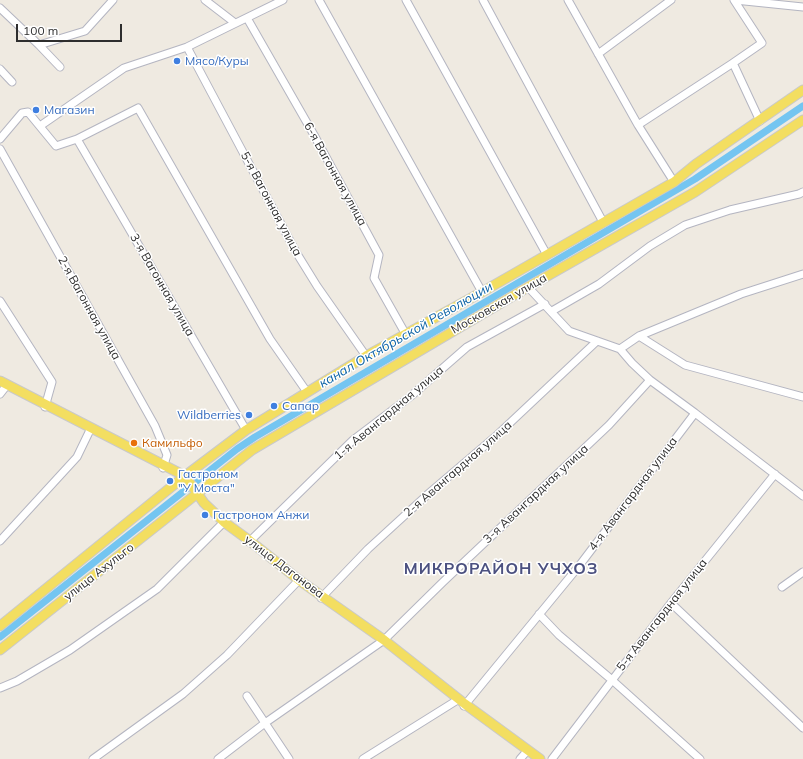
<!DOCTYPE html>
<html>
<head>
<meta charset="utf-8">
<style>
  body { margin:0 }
  #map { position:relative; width:803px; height:759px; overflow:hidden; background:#efeae1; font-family:Mulish,sans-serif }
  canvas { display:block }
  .scale { position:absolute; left:16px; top:24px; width:106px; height:18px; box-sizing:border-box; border:2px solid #2e2e2e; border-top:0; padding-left:5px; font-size:12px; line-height:14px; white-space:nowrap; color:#2e2e2e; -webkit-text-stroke:3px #fff; paint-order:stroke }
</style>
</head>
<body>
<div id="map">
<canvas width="803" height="759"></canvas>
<div class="scale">100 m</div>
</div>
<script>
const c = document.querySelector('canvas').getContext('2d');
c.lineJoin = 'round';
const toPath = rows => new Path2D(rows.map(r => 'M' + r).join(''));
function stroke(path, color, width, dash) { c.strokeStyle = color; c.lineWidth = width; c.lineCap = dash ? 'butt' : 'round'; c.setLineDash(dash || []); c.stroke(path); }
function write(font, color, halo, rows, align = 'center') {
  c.font = font + ' Mulish,sans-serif'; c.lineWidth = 3; c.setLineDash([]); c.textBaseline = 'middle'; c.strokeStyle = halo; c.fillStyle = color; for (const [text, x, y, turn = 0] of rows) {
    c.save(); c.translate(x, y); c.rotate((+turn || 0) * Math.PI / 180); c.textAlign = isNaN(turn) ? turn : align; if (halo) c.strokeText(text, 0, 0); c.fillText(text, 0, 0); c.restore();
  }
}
stroke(toPath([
  [0,637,237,449,255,437,695,179,803,106]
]), '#74c5f1', 7);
const minor = toPath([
  [205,0,235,23],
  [319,0,482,292],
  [406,0,547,255],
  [483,0,603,222],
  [568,0,638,125,674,182],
  [734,0,762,43,733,63,760,121],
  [735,0,803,7],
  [0,8,39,45,60,67],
  [247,18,314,135,379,255,374,278,405,333],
  [39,45,85,31,113,0],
  [187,47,296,252,317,286,366,356],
  [598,54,671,0],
  [0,69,12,82],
  [638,125,733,63],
  [40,126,124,68,187,47,283,0],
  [0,139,22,113,28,112,56,146,77,139,138,108,270,339,307,392],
  [77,139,246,430],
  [0,149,155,426,167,455,163,468],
  [528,287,569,331,620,349],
  [0,301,52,382,45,407],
  [552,311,599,284,650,246,685,225,730,210,799,194,803,192],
  [639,336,685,365,803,397],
  [620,349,632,363,650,380,695,413,803,496],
  [620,349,639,336,741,294,803,274],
  [0,394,7,385],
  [0,541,77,457,91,428],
  [249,542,353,440,411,396,467,347,545,304],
  [782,587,803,572],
  [321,598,368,549,427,495,495,437,597,341],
  [671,603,803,728],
  [539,614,559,635,612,680,700,759],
  [0,688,17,681,70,650,157,589,224,522],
  [247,696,289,759],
  [464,706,579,566,695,413],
  [93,759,183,694,227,655,299,580],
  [218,759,265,723,384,640,443,582,609,425,650,380],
  [363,759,459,699],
  [520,759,528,750],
  [552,759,671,603,775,474]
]);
const major = toPath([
  [0,381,185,476,204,503,224,522,250,541,299,580,384,640,465,704,540,759],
  [0,626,181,479,246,430,366,356,482,292,674,182,696,164,803,90],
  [0,650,252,450,528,287,695,192,803,120]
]);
stroke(minor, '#b4b5c1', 9);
stroke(major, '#c9c9c9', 11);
stroke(minor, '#fff', 7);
stroke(major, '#f3de61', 9);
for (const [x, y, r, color] of [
  [177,61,4,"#3f7fe0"],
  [36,110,4,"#3f7fe0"],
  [274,406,4,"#3f7fe0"],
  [249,415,4,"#3f7fe0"],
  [134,443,4,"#e8710a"],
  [170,481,4,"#3f7fe0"],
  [205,515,4,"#3f7fe0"]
]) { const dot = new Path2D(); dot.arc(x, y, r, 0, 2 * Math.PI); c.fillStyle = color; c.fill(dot); stroke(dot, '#fff', 1.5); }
write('12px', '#366cbe', '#fff', [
  ["Мясо/Куры",185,61],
  ["Магазин",44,110],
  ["Сапар",282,406],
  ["Wildberries",241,415,"right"],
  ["Гастроном",178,474],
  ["\"У Моста\"",178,488],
  ["Гастроном Анжи",213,515]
], 'left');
write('12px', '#2e2e2e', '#fff', [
  ["6-я Вагонная улица",335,174,61],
  ["5-я Вагонная улица",271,204,62],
  ["3-я Вагонная улица",162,285,60],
  ["Московская улица",499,304,-30],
  ["2-я Вагонная улица",89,308,61],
  ["1-я Авангардная улица",389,413,-40],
  ["2-я Авангардная улица",458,469,-41],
  ["3-я Авангардная улица",536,494,-43],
  ["4-я Авангардная улица",633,494,-53],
  ["улица Даганова",284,567,37],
  ["улица Ахульго",99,572,-38],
  ["5-я Авангардная улица",662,615,-52]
]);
write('12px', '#c56008', '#fff', [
  ["Камильфо",142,443]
], 'left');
write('italic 13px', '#0c62a4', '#fff', [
  ["канал Октябрьской Революции",406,335,-30]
]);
c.letterSpacing = '1px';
write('bold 16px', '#4c5180', '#fff', [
  ["МИКРОРАЙОН УЧХОЗ",501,569]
]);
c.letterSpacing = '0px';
</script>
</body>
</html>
